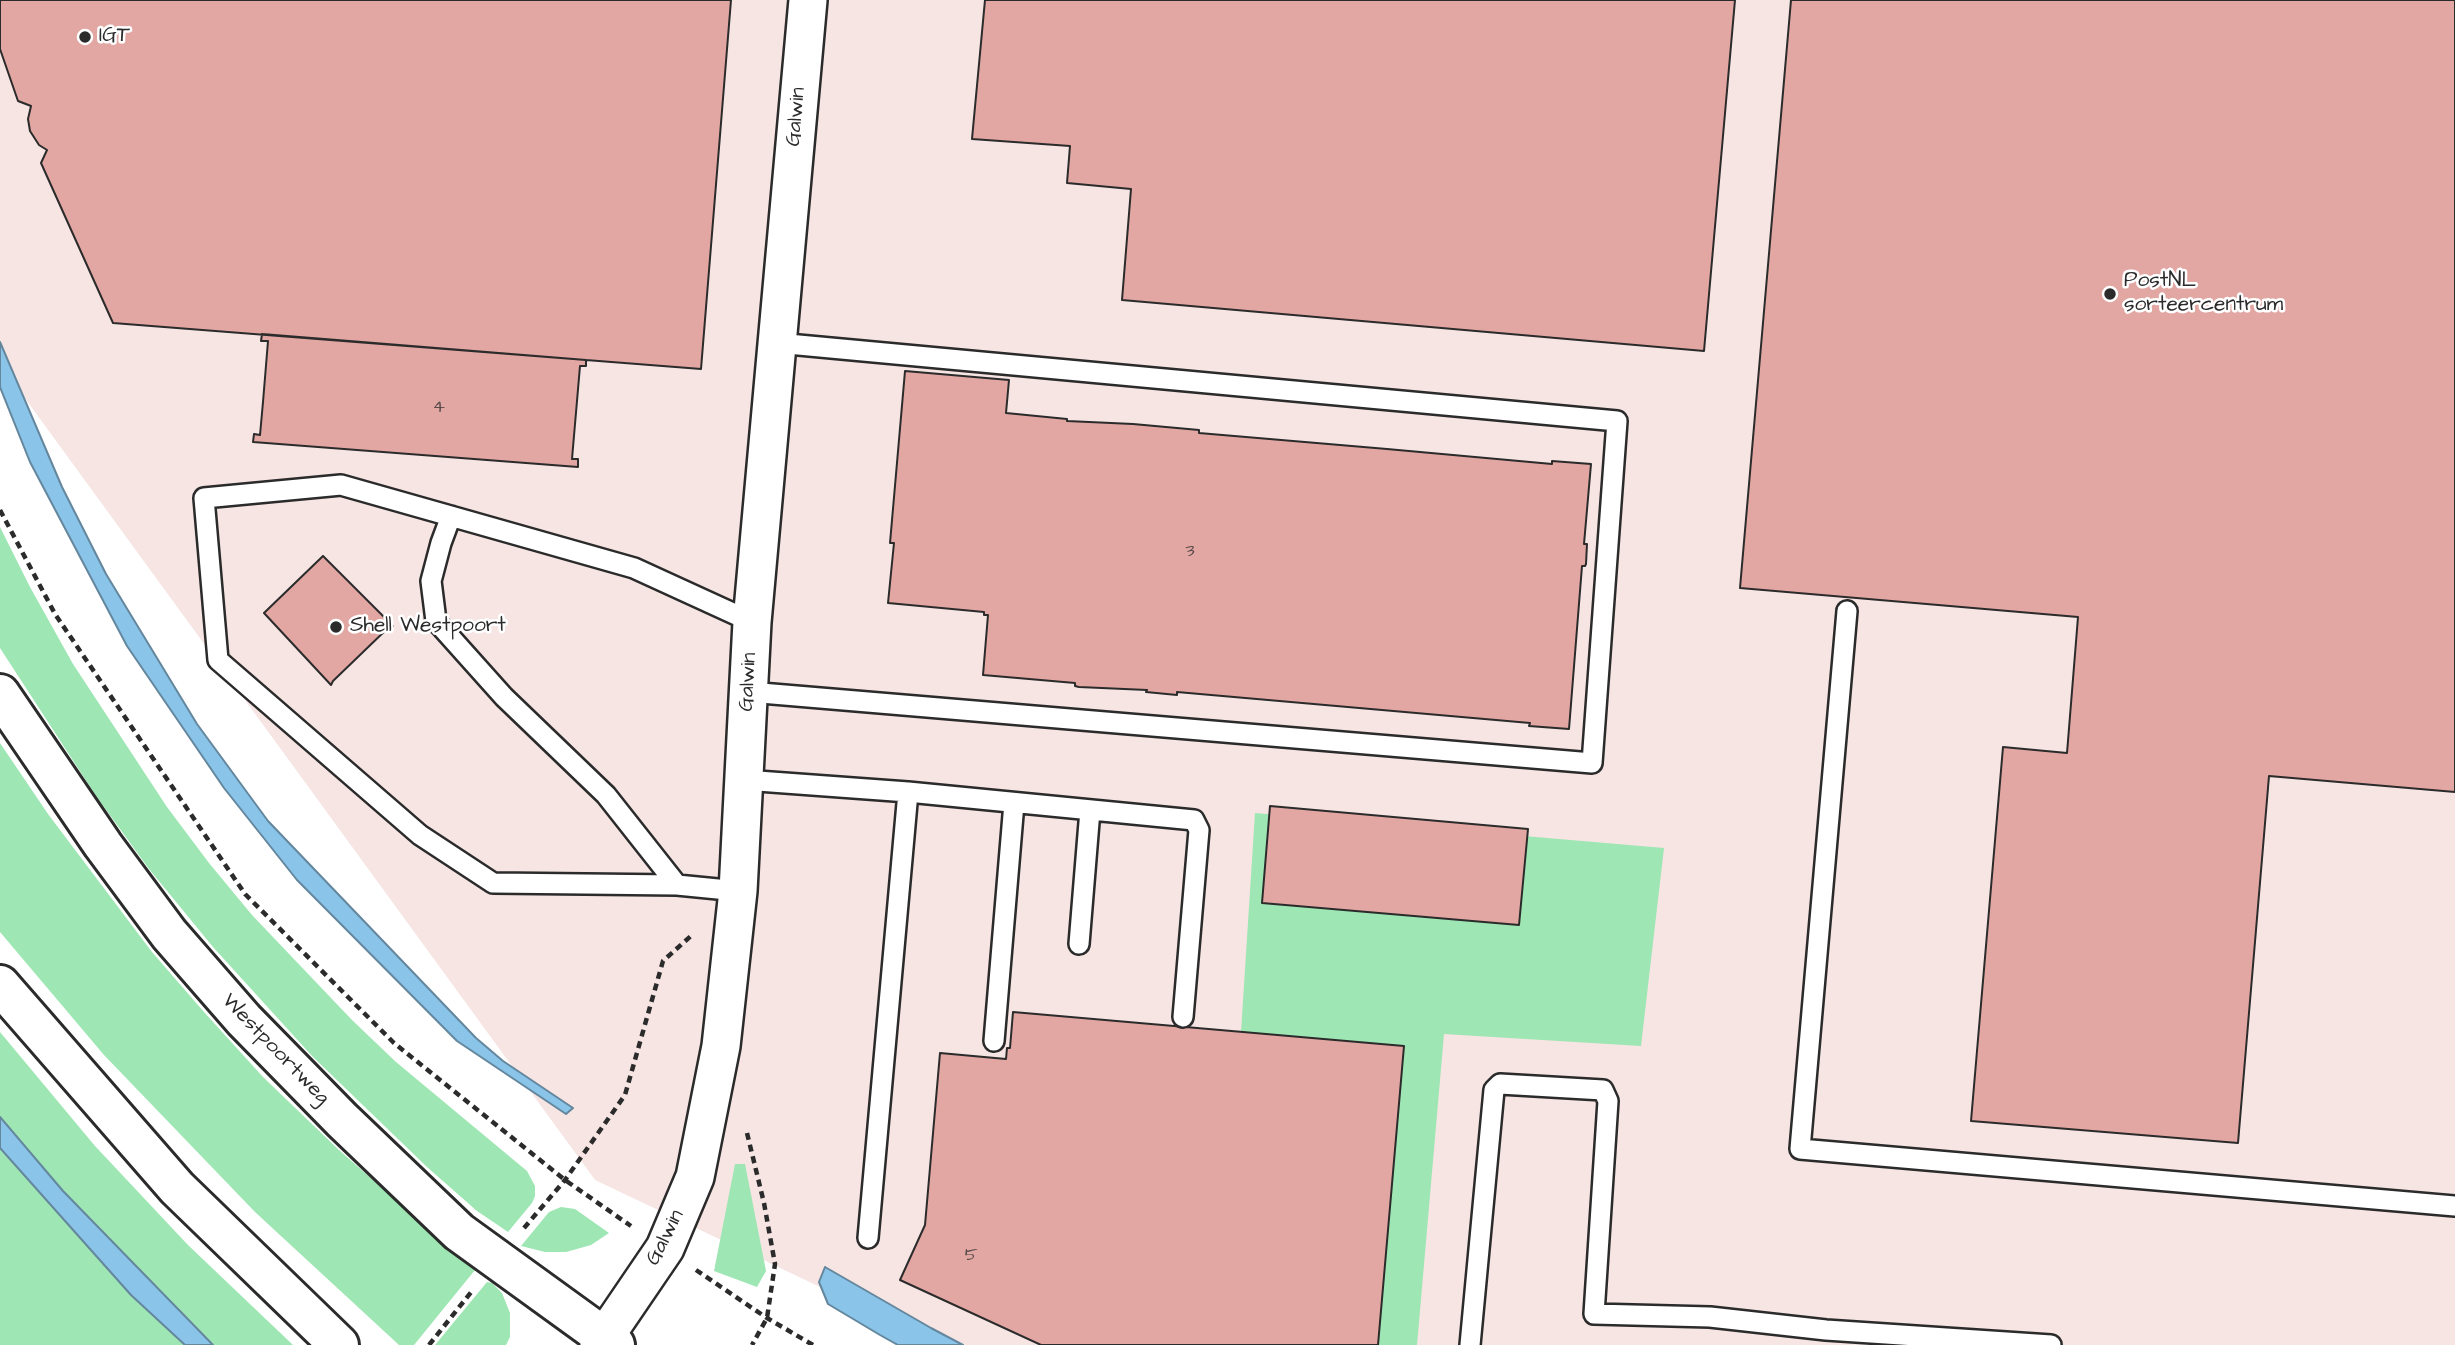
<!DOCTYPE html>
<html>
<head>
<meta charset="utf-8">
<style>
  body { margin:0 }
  canvas { display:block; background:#fff }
</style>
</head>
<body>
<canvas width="2455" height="1345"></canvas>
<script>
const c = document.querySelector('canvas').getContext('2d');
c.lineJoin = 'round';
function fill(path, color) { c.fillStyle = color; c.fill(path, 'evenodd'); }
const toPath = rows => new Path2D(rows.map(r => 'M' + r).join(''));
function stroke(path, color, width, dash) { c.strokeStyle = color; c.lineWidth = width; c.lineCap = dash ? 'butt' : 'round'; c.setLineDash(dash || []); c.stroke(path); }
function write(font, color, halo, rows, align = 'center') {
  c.font = font + ' "Architects Daughter",sans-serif'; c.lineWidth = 5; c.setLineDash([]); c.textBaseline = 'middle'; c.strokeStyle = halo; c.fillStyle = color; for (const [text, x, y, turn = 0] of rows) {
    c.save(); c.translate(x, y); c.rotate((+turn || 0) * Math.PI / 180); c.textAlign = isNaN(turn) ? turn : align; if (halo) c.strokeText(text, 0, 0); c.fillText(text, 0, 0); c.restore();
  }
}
fill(toPath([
  [0,0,2455,0,2455,1345,942,1345,595,1180,0,364]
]), '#f6e5e3');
fill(toPath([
  [0,527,30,587,73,664,167,807,209,863,252,915,352,1020,396,1062,527,1171,535,1186,535,1196,532,1203,508,1232,477,1211,427,1167,313,1057,213,947,149,869,96,796,0,648],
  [0,743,48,814,152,952,204,1012,263,1077,339,1150,475,1270,414,1345,399,1345,255,1212,104,1055,0,932],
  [1255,813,1664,848,1641,1046,1444,1034,1417,1345,1378,1345,1404,1046,1241,1032],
  [0,1032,95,1146,188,1245,293,1345,0,1345],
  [735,1164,745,1164,766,1271,757,1287,714,1271],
  [561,1207,575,1209,609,1233,591,1245,566,1252,545,1252,521,1246,549,1212],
  [487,1282,492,1283,502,1293,510,1313,510,1337,506,1345,435,1345]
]), '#9ee6b3');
const water = toPath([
  [0,342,62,487,106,574,197,724,268,821,476,1038,503,1061,573,1108,566,1114,457,1041,297,880,224,788,127,646,30,462,0,387,0,342],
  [0,1117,63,1191,213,1345,185,1345,131,1295,0,1148,0,1117],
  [825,1267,931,1328,963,1345,898,1345,880,1335,828,1304,819,1282,825,1267]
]);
fill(water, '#8ac4e9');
stroke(water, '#64879d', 2);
const building = toPath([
  [0,0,731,0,701,369,113,323,41,163,47,150,39,145,30,131,28,119,31,106,18,101,0,49,0,0],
  [985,0,1735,0,1704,351,1122,300,1131,189,1067,183,1070,146,972,139,985,0],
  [1791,0,2455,0,2455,792,2269,776,2238,1143,1971,1121,2003,747,2067,753,2078,617,1740,588,1791,0],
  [262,334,586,360,586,366,580,366,572,459,578,459,578,467,253,442,254,434,260,435,263,402,268,341,261,341,262,334],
  [905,371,1009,380,1006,413,1067,419,1067,421,1133,424,1199,430,1199,433,1387,449,1552,464,1552,461,1591,464,1584,544,1587,544,1586,564,1585,566,1582,566,1569,729,1529,726,1530,723,1177,692,1177,695,1146,692,1147,690,1079,687,1075,686,1075,683,983,675,988,615,984,615,984,612,888,603,894,543,890,543,905,371],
  [323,556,393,626,390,629,389,627,333,681,331,685,264,613,323,556],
  [1270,806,1528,829,1519,925,1262,903,1270,806],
  [1013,1012,1404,1046,1378,1345,1041,1345,900,1280,925,1225,940,1053,1006,1059,1007,1048,1010,1048,1013,1012]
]);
fill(building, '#e2a7a3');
stroke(building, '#2b2b2b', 2);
const service = toPath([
  [451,516,441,543,431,581,436,621,504,697,606,795,677,885],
  [1847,611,1800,1149,2455,1206],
  [749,692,1592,763,1617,421,777,343],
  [744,780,908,792,868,1238],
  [908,792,1194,820,1199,830,1183,1017],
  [738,891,677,885,493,883,420,835,218,660,204,498,341,485,634,568,752,622],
  [1079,944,1090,810],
  [994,1041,1014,803],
  [1470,1345,1494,1090,1500,1084,1603,1090,1608,1101,1594,1314,1710,1317,1826,1330,2051,1345]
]);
const minor = toPath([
  [599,1345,665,1248,695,1177,721,1046,738,891,752,622,808,0]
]);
const secondary = toPath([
  [0,694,103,845,169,934,244,1020,342,1120,459,1232,615,1345],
  [0,985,177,1188,339,1345]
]);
stroke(service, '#2b2b2b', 24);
stroke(minor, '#2b2b2b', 42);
stroke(secondary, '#2b2b2b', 44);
stroke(toPath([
  [0,510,55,614,245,894,394,1043,565,1180,631,1226],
  [747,1133,764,1203,775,1264,767,1318,752,1345],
  [524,1228,565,1180,625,1095,663,961,692,935],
  [696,1270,767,1318,813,1345],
  [429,1345,472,1291]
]), '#2b2b2b', 4.5, [7, 5]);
stroke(service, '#fff', 19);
stroke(minor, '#fff', 37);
stroke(secondary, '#fff', 38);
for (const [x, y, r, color] of [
  [85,37,7,"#2b2b2b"],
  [2110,294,7,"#2b2b2b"],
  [336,627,7,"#2b2b2b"]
]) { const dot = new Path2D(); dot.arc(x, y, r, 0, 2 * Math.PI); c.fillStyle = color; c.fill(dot); stroke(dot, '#fff', 2.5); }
write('18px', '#594a49', null, [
  ["4",439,408],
  ["3",1190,552],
  ["5",971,1256]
]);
write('21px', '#2b2b2b', '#fff', [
  ["IGT",99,37],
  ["PostNL",2124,282],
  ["sorteercentrum",2124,306],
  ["Shell Westpoort",350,627]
], 'left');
write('21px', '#2b2b2b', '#fff', [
  ["Galwin",797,117,-85],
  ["Galwin",749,682,-87],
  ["Westpoortweg",275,1050,46],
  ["Galwin",666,1238,-63]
]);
</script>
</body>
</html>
